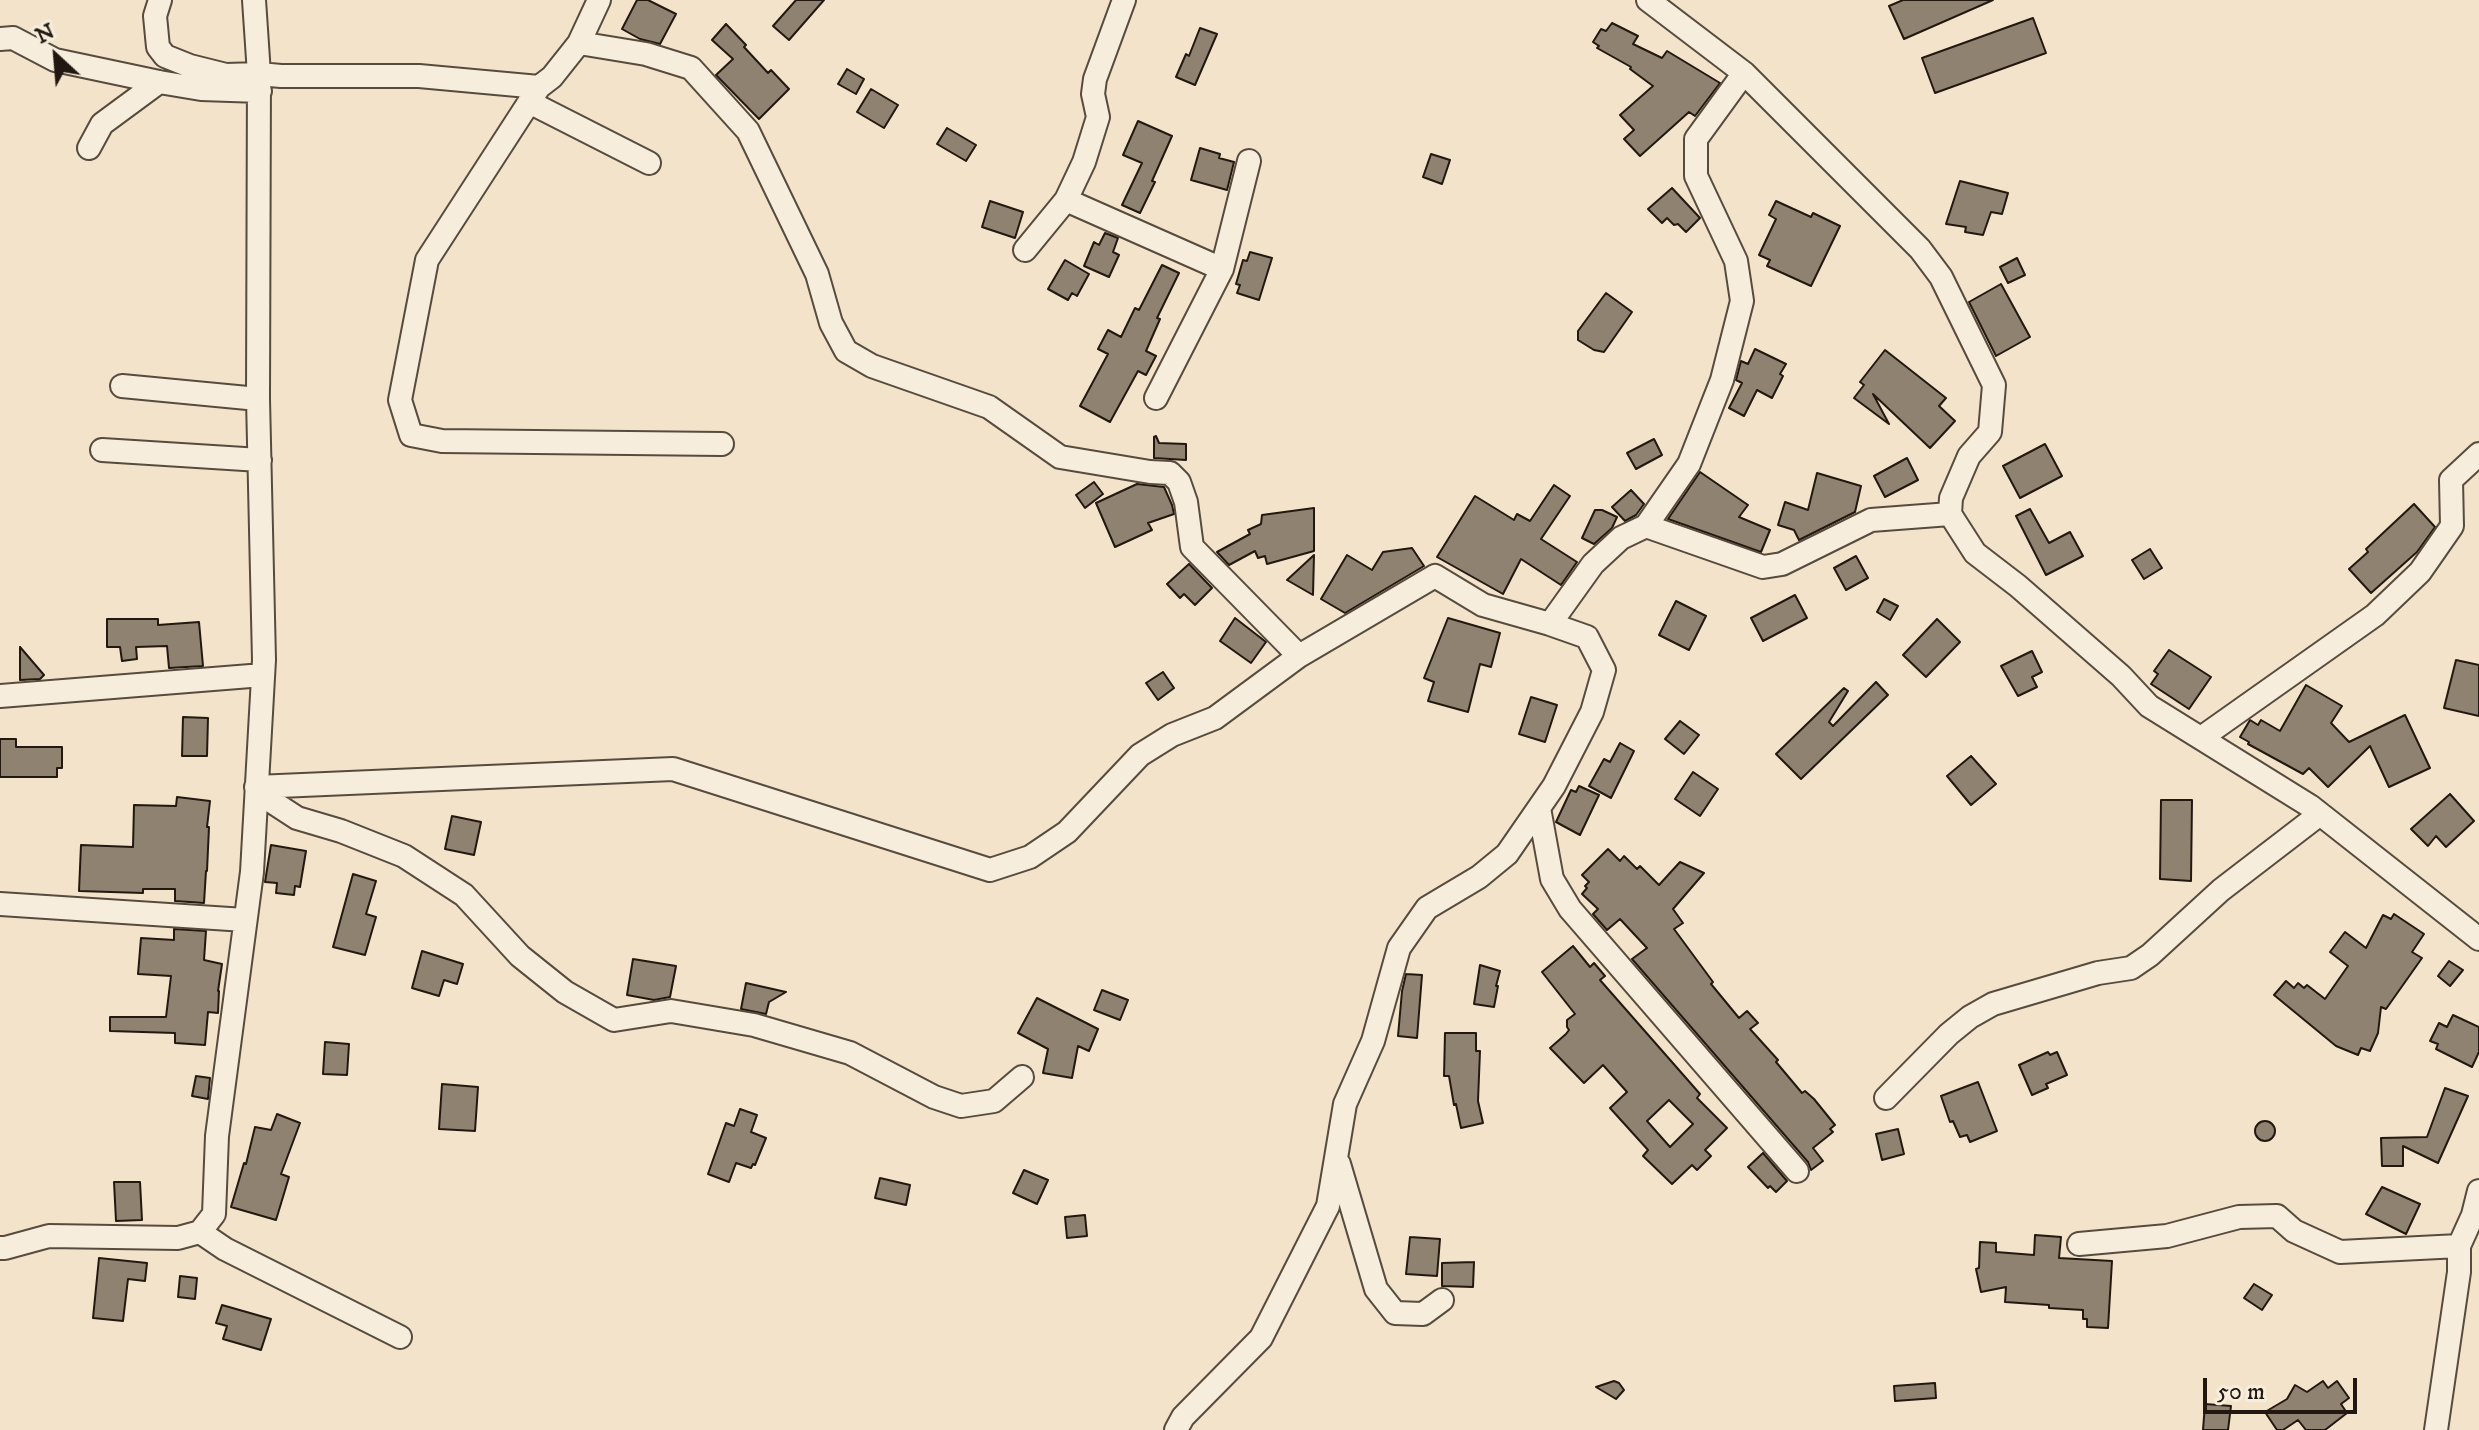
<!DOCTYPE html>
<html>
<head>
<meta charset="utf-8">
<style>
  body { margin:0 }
  #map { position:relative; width:2479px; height:1430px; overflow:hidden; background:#f2e3ca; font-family:"IM FELL DW Pica",serif }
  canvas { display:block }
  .north { position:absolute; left:16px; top:16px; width:80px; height:80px; -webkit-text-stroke:6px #f7eddd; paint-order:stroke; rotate:334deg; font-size:22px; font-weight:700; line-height:32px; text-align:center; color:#231810 }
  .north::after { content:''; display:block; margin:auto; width:28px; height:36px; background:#231810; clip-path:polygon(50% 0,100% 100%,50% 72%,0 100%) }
  .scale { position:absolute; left:2203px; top:1378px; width:154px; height:36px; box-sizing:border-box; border:4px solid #231810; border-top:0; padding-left:10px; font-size:24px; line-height:28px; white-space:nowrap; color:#231810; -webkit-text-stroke:6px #f7eddd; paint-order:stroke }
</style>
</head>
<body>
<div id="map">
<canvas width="2479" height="1430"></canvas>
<div class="north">N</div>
<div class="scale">50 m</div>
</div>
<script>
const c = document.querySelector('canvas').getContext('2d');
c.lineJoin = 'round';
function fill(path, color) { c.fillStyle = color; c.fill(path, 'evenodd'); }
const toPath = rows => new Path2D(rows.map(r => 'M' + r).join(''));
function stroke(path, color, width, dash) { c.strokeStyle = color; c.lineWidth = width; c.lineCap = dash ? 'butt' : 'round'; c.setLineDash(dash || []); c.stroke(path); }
const building = toPath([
  [637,0,648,0,676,14,660,44,640,39,622,29,637,0],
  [796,0,824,0,789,40,773,26,796,0],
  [1903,0,1993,0,1904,39,1889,6,1903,0],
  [2033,18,2046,53,1935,93,1922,58,2033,18],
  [1612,23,1638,36,1633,44,1662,58,1667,51,1720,83,1695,116,1689,112,1640,156,1624,139,1634,130,1620,115,1653,86,1630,69,1631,67,1597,48,1599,46,1593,42,1601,29,1606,31,1612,23],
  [726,24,746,45,744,47,768,73,771,70,789,89,759,119,716,75,733,59,712,40,726,24],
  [1200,28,1217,34,1195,85,1176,77,1186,54,1189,56,1200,28],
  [847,69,864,79,856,94,838,84,847,69],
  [871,89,898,105,884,128,857,112,871,89],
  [1138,121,1172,136,1152,181,1155,182,1140,213,1122,205,1142,163,1123,155,1138,121],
  [947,128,976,145,966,161,937,144,947,128],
  [1200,148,1220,154,1219,158,1234,162,1227,190,1191,180,1200,148],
  [1431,154,1450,160,1442,184,1423,177,1431,154],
  [1960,181,2008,193,2002,214,1991,212,1983,235,1965,232,1966,227,1946,224,1960,181],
  [1672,188,1700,218,1686,232,1678,224,1674,225,1667,218,1662,223,1648,209,1672,188],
  [990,201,1023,212,1015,238,982,227,990,201],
  [1776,201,1811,217,1813,213,1840,226,1811,286,1767,266,1770,260,1759,255,1776,219,1769,215,1776,201],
  [1105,233,1118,238,1113,252,1119,255,1109,277,1084,266,1094,242,1099,245,1105,233],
  [1250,252,1272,258,1259,300,1237,293,1240,285,1236,284,1243,260,1247,261,1250,252],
  [2017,258,2025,275,2008,283,2000,267,2017,258],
  [1065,260,1089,274,1077,296,1072,293,1068,300,1048,289,1065,260],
  [1162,265,1179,273,1157,318,1160,319,1146,351,1156,356,1146,375,1138,371,1110,422,1080,406,1108,354,1098,349,1108,330,1121,337,1135,308,1139,310,1162,265],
  [2001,284,2030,337,1996,356,1969,302,2001,284],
  [1606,293,1632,312,1604,352,1594,350,1578,340,1578,331,1606,293],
  [1755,349,1786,364,1780,374,1783,376,1772,398,1757,390,1744,416,1729,408,1742,383,1736,380,1741,361,1748,364,1755,349],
  [1885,350,1946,398,1939,406,1955,421,1930,448,1873,394,1889,424,1854,398,1864,385,1860,382,1885,350],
  [1156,436,1159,443,1186,444,1186,460,1154,458,1154,437,1156,436],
  [1654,439,1662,455,1636,469,1627,453,1654,439],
  [2045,444,2062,476,2020,498,2003,466,2045,444],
  [1907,458,1918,480,1885,497,1874,476,1907,458],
  [1700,472,1748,505,1739,517,1770,530,1761,552,1668,519,1700,472],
  [1817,473,1861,486,1855,512,1799,540,1794,530,1778,525,1785,502,1808,510,1817,473],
  [1094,482,1103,494,1085,508,1076,495,1094,482],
  [1137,484,1164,487,1172,505,1174,514,1148,523,1152,530,1115,547,1096,503,1137,484],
  [1554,485,1570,496,1541,539,1577,562,1561,585,1521,559,1503,594,1437,557,1475,496,1514,520,1517,514,1530,521,1554,485],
  [1631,490,1644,504,1636,515,1625,521,1612,507,1631,490],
  [2414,504,2435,527,2417,552,2371,593,2349,569,2368,552,2366,549,2414,504],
  [1314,508,1314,551,1267,564,1265,556,1258,558,1255,551,1229,565,1217,552,1250,534,1248,530,1261,524,1262,515,1314,508],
  [2030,509,2049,543,2070,532,2083,556,2046,575,2016,516,2030,509],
  [1595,510,1602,510,1617,517,1612,528,1594,544,1582,538,1595,510],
  [1412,548,1424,566,1345,613,1321,599,1347,555,1372,570,1383,552,1412,548],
  [2150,549,2162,568,2144,579,2132,560,2150,549],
  [1314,555,1313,595,1287,580,1314,555],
  [1856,556,1868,578,1846,590,1834,568,1856,556],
  [1189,564,1212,588,1195,605,1184,594,1180,598,1167,584,1189,564],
  [1795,595,1807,618,1763,641,1751,618,1795,595],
  [1884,599,1898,606,1890,620,1877,612,1884,599],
  [1676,601,1706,616,1689,650,1659,635,1676,601],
  [1235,618,1266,642,1251,663,1220,641,1235,618],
  [1448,618,1500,633,1491,667,1480,664,1468,712,1428,701,1434,682,1424,678,1448,618],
  [107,619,158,619,158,625,199,622,203,666,169,668,167,646,136,647,137,659,122,661,120,647,107,647,107,619],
  [1937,619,1960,642,1926,677,1903,655,1937,619],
  [20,647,44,675,40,679,20,680,20,647],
  [2169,650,2211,677,2189,709,2151,684,2158,674,2154,671,2169,650],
  [2032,651,2042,672,2032,677,2037,687,2018,696,2001,666,2032,651],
  [2456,660,2479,665,2479,716,2444,708,2456,660],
  [1163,672,1174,688,1158,700,1146,683,1163,672],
  [1876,682,1888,695,1801,779,1776,754,1844,688,1848,691,1829,722,1833,726,1876,682],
  [2306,685,2342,706,2331,723,2349,742,2405,715,2430,768,2389,787,2370,746,2328,787,2309,768,2303,774,2248,744,2249,742,2240,737,2250,720,2258,725,2261,720,2280,731,2306,685],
  [1531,697,1557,705,1545,742,1519,734,1531,697],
  [183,717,208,718,207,756,182,756,183,717],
  [1680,721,1699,735,1684,754,1665,739,1680,721],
  [0,739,16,739,16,747,62,747,62,768,57,768,57,777,0,777,0,739],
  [1620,743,1634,751,1611,798,1589,786,1604,759,1610,762,1620,743],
  [1971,756,1996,784,1971,805,1947,776,1971,756],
  [1693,772,1718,789,1700,816,1675,799,1693,772],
  [1579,786,1599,795,1580,835,1556,822,1571,790,1576,792,1579,786],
  [2450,794,2474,821,2446,847,2436,836,2428,846,2411,829,2450,794],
  [177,797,210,801,207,827,209,827,207,871,206,871,204,903,175,901,175,889,143,889,143,893,79,891,81,845,133,847,134,805,176,806,177,797],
  [2161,800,2192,800,2191,881,2160,879,2161,800],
  [452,816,481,822,474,855,445,849,452,816],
  [271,845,306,851,300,887,295,886,294,895,276,893,277,883,265,882,271,845],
  [1608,849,1620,861,1624,856,1637,869,1640,866,1659,885,1680,862,1704,873,1673,909,1683,923,1674,929,1713,982,1711,984,1739,1018,1747,1011,1758,1023,1750,1029,1778,1060,1776,1062,1802,1093,1805,1091,1814,1099,1835,1125,1830,1129,1833,1132,1813,1148,1823,1161,1811,1170,1808,1162,1632,959,1647,948,1620,919,1607,930,1593,914,1598,909,1582,894,1587,888,1585,886,1589,882,1582,875,1608,849],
  [353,874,376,881,366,914,376,917,365,955,333,947,353,874],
  [2394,914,2424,934,2412,952,2422,958,2386,1009,2381,1007,2378,1033,2370,1051,2361,1048,2358,1055,2336,1046,2274,995,2286,981,2294,988,2298,983,2304,988,2307,985,2325,999,2348,966,2330,952,2345,932,2366,948,2383,915,2391,919,2394,914],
  [174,929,206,931,204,960,222,964,218,991,219,991,218,1013,208,1012,205,1045,175,1043,175,1033,110,1031,110,1017,166,1017,171,976,138,974,141,938,174,940,174,929],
  [1573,946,1590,967,1594,963,1605,976,1600,980,1700,1094,1697,1098,1727,1128,1705,1150,1711,1156,1697,1170,1692,1165,1672,1184,1643,1156,1648,1150,1610,1108,1627,1092,1603,1065,1584,1083,1550,1048,1566,1034,1569,1030,1567,1027,1567,1020,1575,1014,1542,972,1573,946],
  [1669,1100,1693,1124,1670,1147,1647,1121,1669,1100],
  [422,951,463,964,457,984,444,980,439,996,412,988,422,951],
  [633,959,676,966,670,997,654,1000,627,995,633,959],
  [2449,961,2463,970,2450,986,2438,976,2449,961],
  [1480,965,1500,971,1496,986,1498,986,1494,1007,1474,1004,1480,965],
  [1406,974,1422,975,1417,1038,1398,1036,1402,991,1406,974],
  [746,983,786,992,769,1002,766,1014,741,1009,746,983],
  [1102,990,1128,1000,1120,1020,1094,1010,1102,990],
  [1037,998,1098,1029,1089,1051,1078,1046,1072,1078,1043,1073,1048,1049,1018,1033,1037,998],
  [2453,1015,2479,1027,2479,1052,2472,1067,2436,1049,2438,1044,2430,1041,2439,1023,2447,1027,2453,1015],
  [1445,1033,1476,1033,1476,1051,1480,1051,1478,1101,1483,1123,1461,1128,1456,1104,1454,1105,1449,1076,1444,1076,1445,1033],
  [325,1042,349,1044,347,1075,323,1074,325,1042],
  [2048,1052,2050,1055,2057,1052,2067,1075,2046,1084,2048,1088,2032,1095,2019,1065,2048,1052],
  [196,1076,210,1078,208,1099,192,1096,196,1076],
  [1978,1082,1997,1131,1970,1142,1967,1135,1960,1137,1953,1121,1950,1122,1941,1096,1978,1082],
  [442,1084,478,1087,475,1131,439,1129,442,1084],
  [2445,1088,2468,1096,2438,1163,2403,1146,2403,1166,2382,1166,2381,1138,2427,1137,2445,1088],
  [740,1109,757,1115,751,1132,766,1138,755,1165,753,1164,751,1168,736,1163,729,1182,708,1174,726,1123,734,1126,740,1109],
  [277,1114,300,1123,281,1174,289,1177,276,1220,231,1207,244,1163,246,1164,255,1127,271,1130,277,1114],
  '2255 1131a10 10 0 1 1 20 0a10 10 0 1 1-20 0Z',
  [1898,1129,1904,1154,1882,1160,1876,1134,1898,1129],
  [1763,1153,1787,1181,1776,1192,1770,1186,1768,1188,1748,1167,1763,1153],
  [1024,1170,1048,1180,1037,1204,1013,1193,1024,1170],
  [880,1178,910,1185,906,1205,875,1198,880,1178],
  [114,1182,140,1182,142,1220,116,1221,114,1182],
  [2382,1187,2420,1204,2406,1234,2366,1214,2382,1187],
  [1085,1215,1087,1236,1067,1238,1065,1217,1085,1215],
  [2035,1235,2061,1237,2059,1258,2112,1261,2108,1328,2087,1327,2087,1319,2083,1319,2083,1310,2049,1308,2049,1305,2005,1302,2006,1287,1981,1292,1976,1269,1979,1268,1980,1242,1996,1243,1996,1252,2034,1255,2035,1235],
  [1410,1237,1440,1239,1437,1276,1406,1274,1410,1237],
  [99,1258,147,1263,145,1281,128,1279,123,1321,93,1318,99,1258],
  [1474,1262,1473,1287,1442,1286,1442,1263,1474,1262],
  [180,1276,197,1278,195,1299,178,1297,180,1276],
  [2254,1284,2272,1295,2262,1310,2244,1298,2254,1284],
  [222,1305,271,1319,261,1350,223,1339,227,1326,216,1323,222,1305],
  [1614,1381,1619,1383,1624,1390,1616,1399,1596,1387,1614,1381],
  [2323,1381,2328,1388,2337,1381,2349,1398,2341,1404,2347,1413,2325,1430,2306,1430,2298,1420,2283,1430,2277,1430,2265,1412,2287,1399,2295,1385,2307,1392,2323,1381],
  [1935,1383,1936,1398,1895,1401,1894,1386,1935,1383],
  [2205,1404,2231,1406,2228,1430,2203,1430,2205,1404]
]);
fill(building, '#8f8271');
stroke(building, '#231810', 2);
const minor = toPath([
  [160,0,155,16,158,47,165,56,190,66,226,75,259,74,254,0],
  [1648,0,1744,73,1920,249,1941,277,1994,385,1990,432,1969,456,1951,498,1950,514,1975,553,2018,586,2121,676,2149,706,2310,806,2479,939],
  [0,39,13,38,55,60,159,82,201,89,260,91],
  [579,43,646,54,691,68,748,131,817,274,831,323,846,351,872,366,989,407,1060,457,1150,472,1170,473,1179,482,1186,502,1192,547,1299,656],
  [539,87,427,260,400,400,411,435,442,441,722,444],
  [529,102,649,163],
  [89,148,102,124,159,82],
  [1066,200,1222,269,1249,161],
  [1025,250,1066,200,1084,162,1098,117,1093,94,1095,79,1124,0],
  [122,386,258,399],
  [1156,398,1222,269],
  [102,450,260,460],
  [1646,526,1763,567,1782,564,1871,520,1950,514],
  [0,696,263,675],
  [2201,738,2375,615,2420,572,2452,526,2451,480,2479,454],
  [256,787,673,769,990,870,1030,857,1067,832,1140,755,1172,735,1215,718,1299,656,1435,576,1483,605,1550,624],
  [265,787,274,803,297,818,341,831,404,856,464,895,520,956,565,992,614,1020,671,1011,754,1025,850,1053,934,1097,961,1106,994,1101,1022,1077],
  [1539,808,1552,879,1570,909,1797,1171],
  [0,904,245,920],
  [1886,1098,1949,1034,1970,1017,1993,1004,2098,973,2131,968,2150,955,2221,890,2320,814],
  [1339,1164,1376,1289,1395,1313,1423,1314,1442,1300],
  [200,1232,225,1249,400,1337],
  [2079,1244,2167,1236,2239,1217,2277,1216,2294,1231,2340,1252,2459,1246,2473,1215,2479,1191],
  [0,1248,5,1248,49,1236,178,1238,200,1232,214,1214,217,1136,252,872,264,660,258,399,259,74,281,76,419,76,539,87,552,77,579,43,599,0],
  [1176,1430,1183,1417,1261,1338,1328,1206,1345,1104,1373,1041,1399,948,1427,908,1479,877,1507,854,1554,786,1592,712,1604,670,1587,637,1550,624,1593,564,1621,538,1646,526,1689,464,1722,380,1742,301,1736,261,1696,176,1696,139,1744,73],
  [2436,1430,2459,1272,2459,1246]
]);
stroke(minor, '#574b3e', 26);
stroke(minor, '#f7eddd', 22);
</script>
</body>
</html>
